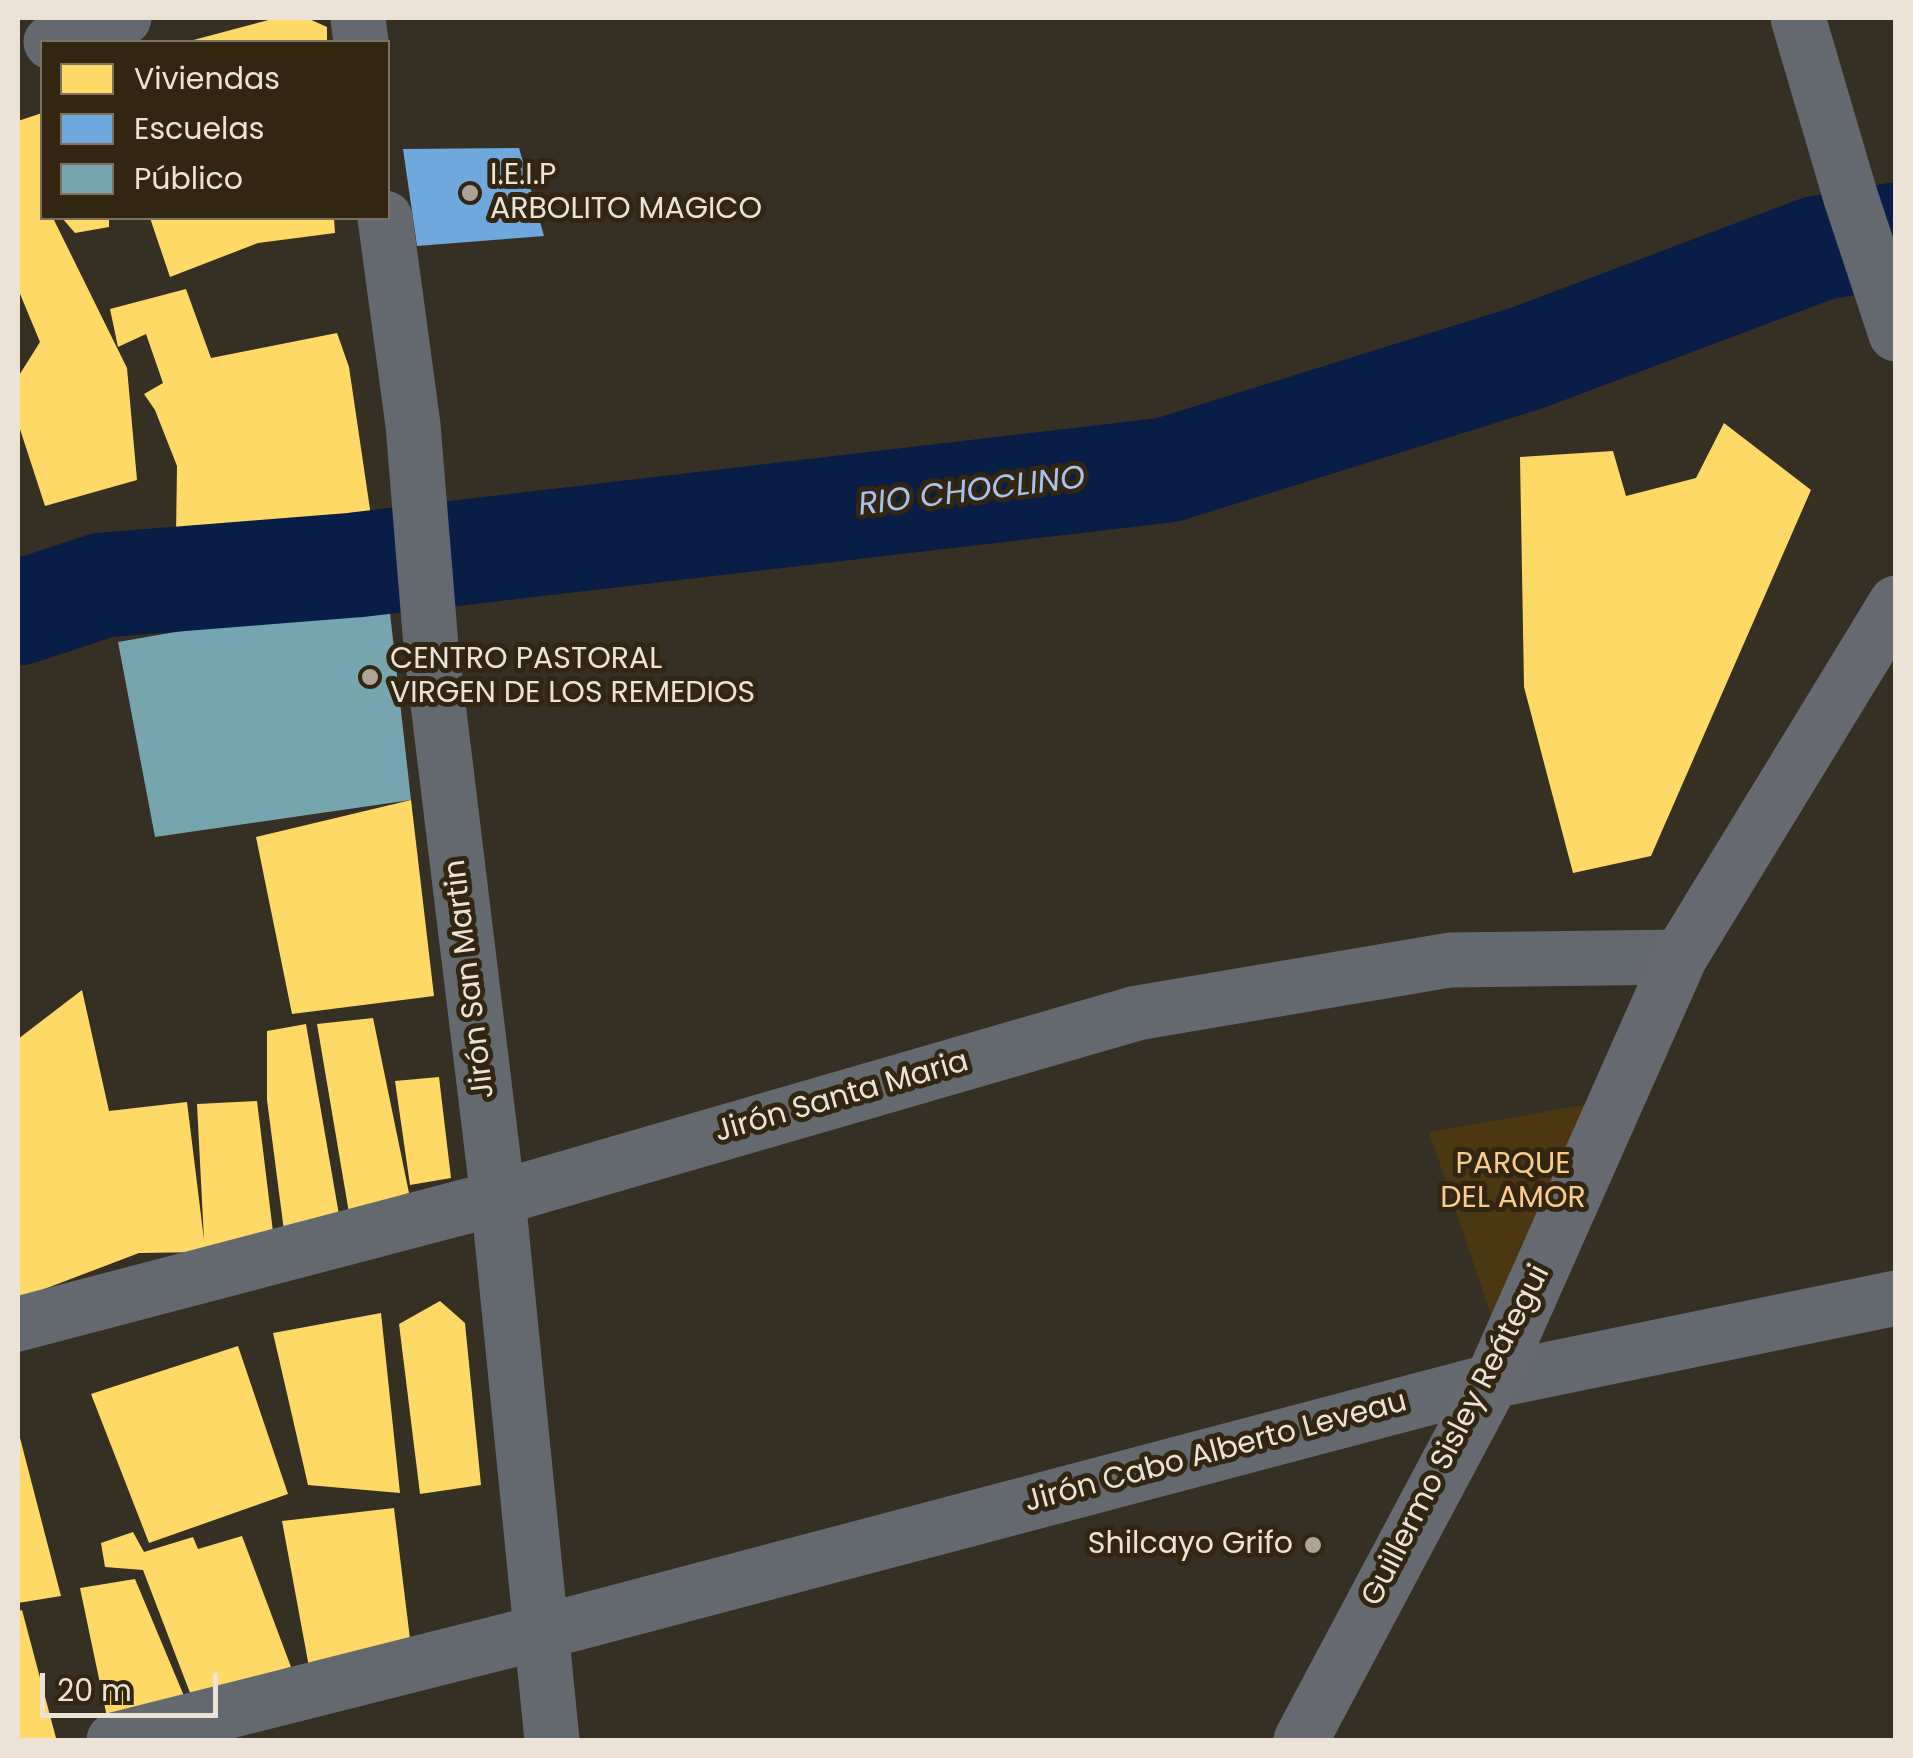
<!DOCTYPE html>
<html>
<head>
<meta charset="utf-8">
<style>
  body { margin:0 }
  #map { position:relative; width:1913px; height:1758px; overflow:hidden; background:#362f23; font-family:Poppins,sans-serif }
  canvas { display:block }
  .frame { position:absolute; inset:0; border:20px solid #ece3d6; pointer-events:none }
  .legend { position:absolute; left:40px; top:40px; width:350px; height:180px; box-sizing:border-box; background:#332611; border:2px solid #7d7260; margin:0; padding:12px 18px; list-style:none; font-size:30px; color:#ece3d6 }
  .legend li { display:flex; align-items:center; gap:20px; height:50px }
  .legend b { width:50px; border:2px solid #7d7260 }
  .scale { position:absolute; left:40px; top:1673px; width:178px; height:45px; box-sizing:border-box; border:5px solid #ece3d6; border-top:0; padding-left:12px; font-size:30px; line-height:35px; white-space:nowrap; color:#ece3d6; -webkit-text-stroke:8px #332611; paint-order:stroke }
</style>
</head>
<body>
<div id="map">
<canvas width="1913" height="1758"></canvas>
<div class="frame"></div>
<ul class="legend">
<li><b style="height:28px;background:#ffd966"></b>Viviendas</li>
<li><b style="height:28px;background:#6fa8dc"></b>Escuelas</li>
<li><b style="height:28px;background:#76a5af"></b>Público</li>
</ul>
<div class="scale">20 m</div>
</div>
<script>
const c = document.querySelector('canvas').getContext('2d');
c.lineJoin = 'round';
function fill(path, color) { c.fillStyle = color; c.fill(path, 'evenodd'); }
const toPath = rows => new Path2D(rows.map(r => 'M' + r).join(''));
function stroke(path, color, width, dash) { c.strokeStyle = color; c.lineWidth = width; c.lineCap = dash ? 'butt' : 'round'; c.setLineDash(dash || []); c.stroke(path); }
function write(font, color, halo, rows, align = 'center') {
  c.font = font + ' Poppins,sans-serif'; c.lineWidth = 10; c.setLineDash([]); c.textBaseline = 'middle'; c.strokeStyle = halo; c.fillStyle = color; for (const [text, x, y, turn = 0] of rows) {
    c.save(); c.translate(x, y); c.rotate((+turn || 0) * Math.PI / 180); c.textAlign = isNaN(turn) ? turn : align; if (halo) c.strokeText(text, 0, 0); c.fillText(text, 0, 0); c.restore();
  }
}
fill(toPath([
  [1629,1097,1500,1342,1429,1132]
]), '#4c3713');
fill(toPath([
  [276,18,307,18,327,27,327,42,186,42],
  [42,113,42,218,53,218,127,368,137,480,45,506,18,423,18,377,40,342,18,289,18,121],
  [62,218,109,218,109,227,75,233],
  [150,218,334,218,335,233,258,243,170,277],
  [186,289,211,358,337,333,349,367,376,550,180,564,176,536,177,466,155,410,144,394,163,383,146,334,118,347,110,309],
  [1724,423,1811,490,1651,856,1573,873,1524,687,1520,457,1613,451,1626,496,1696,478],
  [411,800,434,996,292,1014,256,837],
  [82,990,109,1111,187,1102,204,1240,197,1104,257,1101,273,1232,206,1252,139,1253,18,1299,18,1039],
  [373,1018,409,1193,349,1213,317,1024],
  [306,1024,339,1215,284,1231,267,1100,267,1031],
  [439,1077,451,1178,410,1185,395,1081],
  [440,1301,465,1323,481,1485,420,1494,399,1324],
  [381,1313,400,1493,308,1485,273,1333],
  [238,1346,288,1494,149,1543,91,1394],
  [19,1434,61,1596,18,1603,18,1435],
  [394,1508,410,1639,309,1667,282,1521],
  [133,1532,144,1552,193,1537,198,1549,242,1536,291,1667,192,1698,143,1570,105,1567,101,1543],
  [135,1579,184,1696,107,1717,80,1588],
  [22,1610,56,1738,46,1740,18,1740,18,1611]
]), '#ffd966');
fill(toPath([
  [519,148,544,236,417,246,403,149]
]), '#6fa8dc');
fill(toPath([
  [388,595,411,800,155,837,118,642]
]), '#76a5af');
stroke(toPath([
  [18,613,103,585,355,565,1167,470,1527,358,1819,248,1896,235]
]), '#081e46', 105);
stroke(toPath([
  [358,18,361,42],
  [51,42,124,18],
  [385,218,413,425,431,646,498,1198,552,1740],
  [1492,1381,1896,1298]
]), '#646970', 55);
stroke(toPath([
  [1798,18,1850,195,1896,334],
  [18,1324,498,1198,1137,1013,1450,960,1680,957],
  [114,1740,542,1632,1492,1381]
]), '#646970', 55);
stroke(toPath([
  [1301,1740,1492,1381,1680,957,1896,603]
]), '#666a70', 55);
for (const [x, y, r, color] of [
  [470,193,10,"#aca497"],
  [370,677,10,"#aca497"],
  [1313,1545,10,"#aca497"]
]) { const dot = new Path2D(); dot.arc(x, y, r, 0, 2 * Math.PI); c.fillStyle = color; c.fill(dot); stroke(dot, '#332611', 4); }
write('30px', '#ece3d6', '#332611', [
  ["I.E.I.P",490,176],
  ["ARBOLITO MAGICO",490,210],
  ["CENTRO PASTORAL",390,660],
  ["VIRGEN DE LOS REMEDIOS",390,694],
  ["Shilcayo Grifo",1293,1545,"right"]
], 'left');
write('30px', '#ece3d6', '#332611', [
  ["Jirón San Martin",471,979,-97],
  ["Jirón Santa Maria",842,1098,-16],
  ["Guillermo Sisley Reátegui",1457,1436,-63],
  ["Jirón Cabo Alberto Leveau",1216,1453,-15]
]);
write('30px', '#f9cc8c', '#332611', [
  ["PARQUE",1513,1165],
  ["DEL AMOR",1513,1199]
]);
write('italic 32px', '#a7c2f0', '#332611', [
  ["RIO CHOCLINO",972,493,-7]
]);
</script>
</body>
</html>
